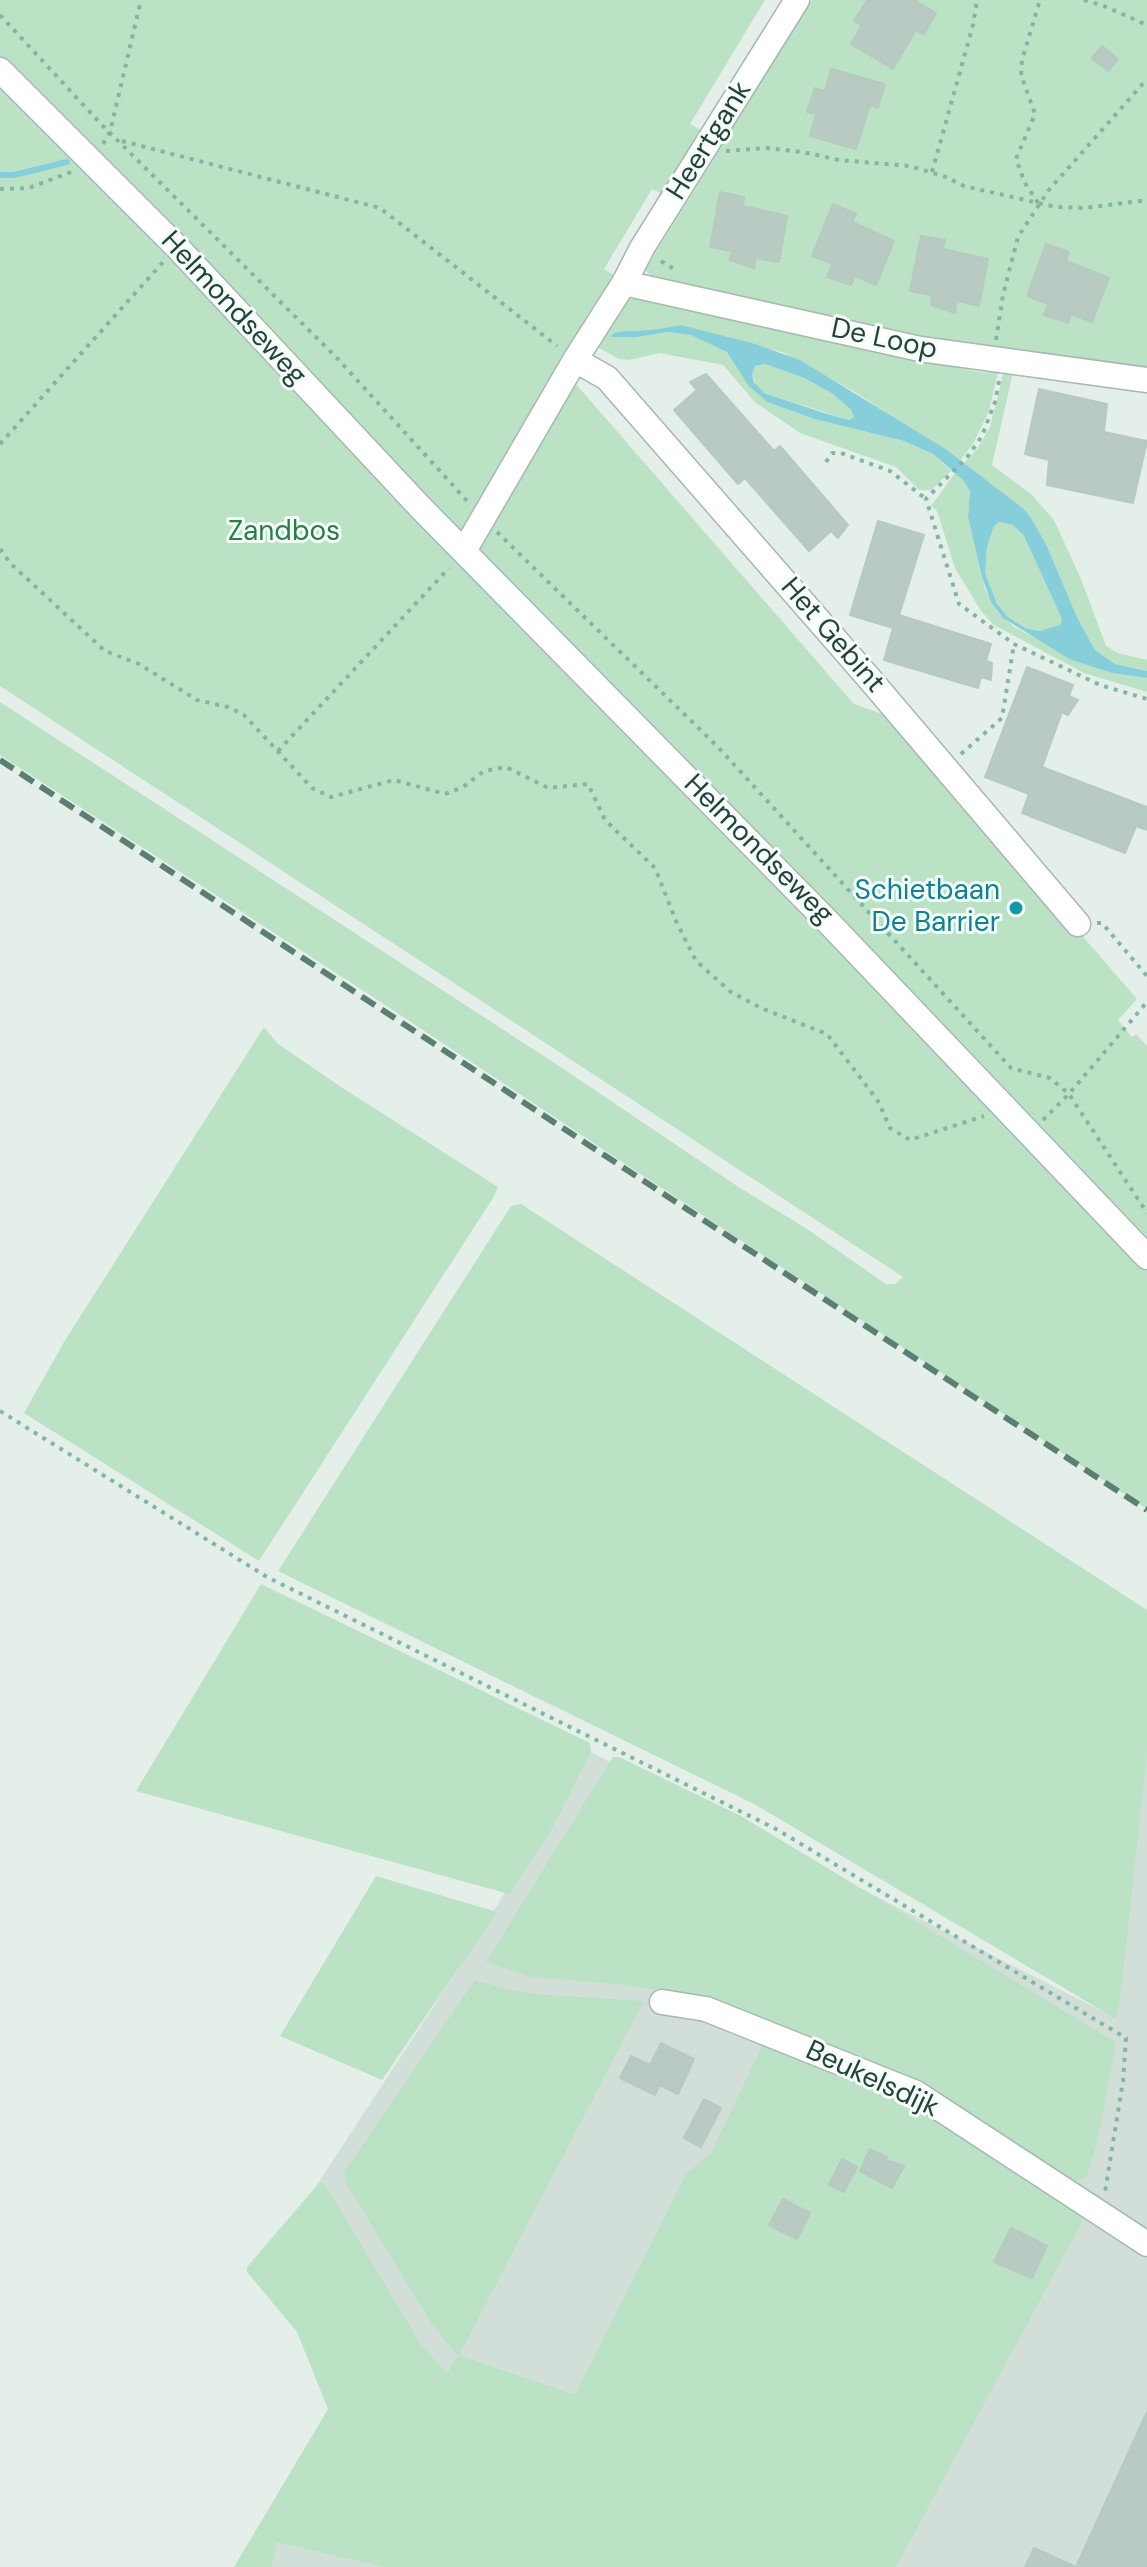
<!DOCTYPE html>
<html>
<head>
<meta charset="utf-8">
<style>
  body { margin:0 }
  canvas { display:block; background:#e4efea }
</style>
</head>
<body>
<canvas width="1147" height="2567"></canvas>
<script>
const c = document.querySelector('canvas').getContext('2d');
c.lineJoin = 'round';
function fill(path, color) { c.fillStyle = color; c.fill(path, 'evenodd'); }
const toPath = rows => new Path2D(rows.map(r => 'M' + r).join(''));
function stroke(path, color, width, dash) { c.strokeStyle = color; c.lineWidth = width; c.lineCap = dash ? 'butt' : 'round'; c.setLineDash(dash || []); c.stroke(path); }
function write(font, color, halo, rows, align = 'center') {
  c.font = font + ' "DM Sans",sans-serif'; c.lineWidth = 6; c.setLineDash([]); c.textBaseline = 'middle'; c.strokeStyle = halo; c.fillStyle = color; for (const [text, x, y, turn = 0] of rows) {
    c.save(); c.translate(x, y); c.rotate((+turn || 0) * Math.PI / 180); c.textAlign = isNaN(turn) ? turn : align; if (halo) c.strokeText(text, 0, 0); c.fillText(text, 0, 0); c.restore();
  }
}
fill(toPath([
  [1147,1744,1147,2567,255,2567,348,2403,271,2255,458,1969,591,1752,1116,2018]
]), '#d2dfd9');
fill(toPath([
  [0,0,765,0,690,124,706,133,667,196,652,189,604,269,618,278,575,383,854,704,894,718,1137,999,1118,1020,1132,1037,1136,1034,1147,1046,1147,1254,1137,1260,1147,1271,1147,1509,376,999,0,755,0,702,562,1068,740,1188,804,1227,886,1284,895,1284,903,1277,0,686],
  [812,0,1147,0,1147,373,926,340,660,284,645,270],
  [638,297,819,340,821,334,968,370,987,373,989,365,999,367,989,411,974,442,960,461,855,392,784,353,681,325,651,330,626,331,611,337,637,337,667,332,691,335,720,347,731,356,767,402,814,419,904,441,933,454,951,471,931,490,919,490,896,467,800,433,756,403,723,365,659,353,629,360,619,359,597,347,625,301],
  [765,364,804,378,833,394,851,410,854,417,849,420,764,393,757,386,752,375,755,366],
  [1005,367,1014,368,992,465,1031,494,1054,520,1081,579,1106,646,1118,653,1147,660,1147,671,1115,664,1095,650,1077,617,1046,544,1031,518,1024,509,963,464,977,449,990,427],
  [955,473,963,480,970,491,968,517,985,589,997,611,1014,627,1053,647,1071,660,1112,673,1147,678,1147,692,1084,673,994,625,981,611,955,568,937,511,931,506],
  [999,522,1013,525,1024,536,1062,619,1060,625,1050,630,1040,631,1025,628,1008,617,997,604,985,573,987,547,994,526],
  [264,1027,278,1044,344,1089,498,1187,493,1198,259,1561,24,1413,64,1342],
  [521,1204,1147,1610,1147,1752,1121,1992,1116,2019,756,1805,278,1571,511,1206],
  [261,1584,590,1743,591,1752,551,1830,509,1894,136,1791],
  [613,1757,619,1757,741,1816,1116,2042,1097,2143,1086,2177,1073,2184,884,2071,756,2016,698,1999,627,1985,531,1977,486,1962],
  [376,1876,497,1912,382,2080,280,2036],
  [475,1980,510,1990,547,1995,644,2001,459,2355,575,2395,686,2174,711,2153,765,2040,920,2108,1088,2211,896,2567,384,2567,277,2542,271,2567,234,2567,328,2409,297,2332,247,2272,247,2267,319,2183,323,2183,332,2196,420,2343,447,2374,458,2356,431,2323,345,2181,344,2172]
]), '#bbe2c4');
fill(toPath([
  [681,325,755,344,800,360,944,448,1024,509,1031,518,1046,544,1077,617,1095,650,1115,664,1147,671,1147,678,1112,673,1071,660,1003,618,991,602,982,577,968,517,970,491,963,480,933,454,904,441,814,419,767,402,748,385,727,352,691,335,667,332,637,337,610,337,614,333,626,331,651,330],
  [765,364,804,378,833,394,851,410,854,417,849,420,824,413,764,393,754,382,752,375,755,366],
  [999,522,1013,525,1024,536,1062,619,1060,625,1040,631,1025,628,1008,617,997,604,985,573,987,547,994,526]
]), '#86cfda');
stroke(toPath([
  [0,175,14,175,67,162]
]), '#86cfda', 6);
const building = toPath([
  [867,0,914,0,936,13,924,34,916,30,893,69,851,44,862,25,854,21,867,0],
  [1102,46,1118,59,1108,71,1092,58,1102,46],
  [831,69,885,84,878,108,870,105,856,149,810,136,816,114,807,112,815,88,825,91,831,69],
  [720,192,744,197,743,206,787,216,779,262,756,258,754,268,730,260,732,251,710,247,720,192],
  [833,204,856,214,852,222,894,241,876,285,855,276,851,285,827,277,833,264,812,256,833,204],
  [921,236,945,240,943,249,988,259,979,306,957,301,955,313,931,305,932,295,910,291,921,236],
  [1046,244,1069,252,1066,261,1109,278,1092,322,1071,314,1068,323,1044,315,1048,304,1027,296,1046,244],
  [706,374,774,451,780,446,848,525,838,538,831,531,809,551,745,478,738,484,674,410,697,390,690,382,706,374],
  [1039,389,1107,404,1104,432,1147,441,1133,503,1047,485,1049,460,1025,454,1039,389],
  [878,521,924,535,899,615,991,644,986,661,992,663,991,680,981,677,978,688,884,660,893,628,850,615,878,521],
  [1027,667,1073,685,1069,696,1078,700,1068,715,1062,712,1042,767,1147,807,1147,830,1136,826,1125,853,1022,813,1029,794,985,777,1027,667],
  [661,2043,694,2059,678,2094,660,2085,655,2095,620,2078,631,2056,650,2065,661,2043],
  [704,2099,721,2108,701,2147,684,2138,704,2099],
  [870,2149,887,2157,886,2160,904,2166,892,2188,860,2171,870,2149],
  [842,2159,857,2167,844,2192,829,2185,842,2159],
  [783,2199,810,2213,797,2239,769,2225,783,2199],
  [1011,2228,1047,2246,1032,2278,994,2262,1011,2228],
  [1147,2412,1147,2567,1025,2567,1034,2548,1076,2567,1147,2412]
]);
fill(building, '#b9cac3');
stroke(building, '#b5cac1', 2);
const minor = toPath([
  [0,70,177,247,420,507,830,924,1147,1257],
  [624,283,920,349,1147,380],
  [575,360,607,378,868,677,1078,924],
  [464,551,575,360,624,283,642,248,797,0],
  [662,2002,706,2009,916,2093,1147,2244]
]);
stroke(minor, '#a6b8b1', 27);
stroke(toPath([
  [1084,0,1104,6,1147,25],
  [0,15,101,124,337,358,469,503],
  [122,141,380,208,557,346],
  [103,144,110,132,141,0],
  [726,151,766,148,803,152,839,160,910,166,946,177,964,186,1056,207,1085,208,1147,200],
  [932,172,973,25,977,0],
  [0,189,29,188,71,172],
  [1038,203,1025,183,1016,159,1035,114,1021,75,1022,60,1040,0],
  [661,261,677,271],
  [996,340,1003,295,1018,237,1048,191,1147,79],
  [999,381,995,402,982,436,968,456,926,499,959,604,1014,644,1100,685,1147,699],
  [0,444,164,261],
  [826,462,832,453,841,453,890,471,926,499],
  [497,532,718,747,1011,1068,1050,1078,1069,1094,1147,1213],
  [0,549,10,563,105,651,139,664,197,700,228,707,244,715,312,788,331,797,394,780,445,794,463,787,484,771,506,767,548,788,588,784,605,820,655,868,676,921,696,961,731,992,761,1008,827,1034,878,1101,890,1128,910,1140,984,1116],
  [278,751,449,568],
  [961,754,1002,718,1014,644],
  [1097,923,1102,923,1147,976],
  [1043,1120,1069,1094,1147,1002],
  [0,1411,267,1577,776,1829,1126,2038,1123,2081,1105,2192]
]), '#81b6a4', 4, [4, 6]);
stroke(minor, '#fff', 24);
stroke(toPath([
  [0,760,1147,1510]
]), '#5c7f74', 6, [16, 8]);
for (const [x, y, r, color] of [
  [1016,908,8,"#0f9aa8"]
]) { const dot = new Path2D(); dot.arc(x, y, r, 0, 2 * Math.PI); c.fillStyle = color; c.fill(dot); stroke(dot, '#f5fbf8', 3); }
write('28px', '#214339', '#f5fbf8', [
  ["Heertgank",710,141,-58],
  ["Helmondseweg",233,309,47],
  ["De Loop",884,340,12],
  ["Het Gebint",832,636,49],
  ["Helmondseweg",758,850,45],
  ["Beukelsdijk",872,2080,25]
]);
write('28px', '#267f46', '#f5fbf8', [
  ["Zandbos",284,533]
]);
write('28px', '#0d838f', '#f5fbf8', [
  ["Schietbaan",1000,892],
  ["De Barrier",1000,924]
], 'right');
</script>
</body>
</html>
